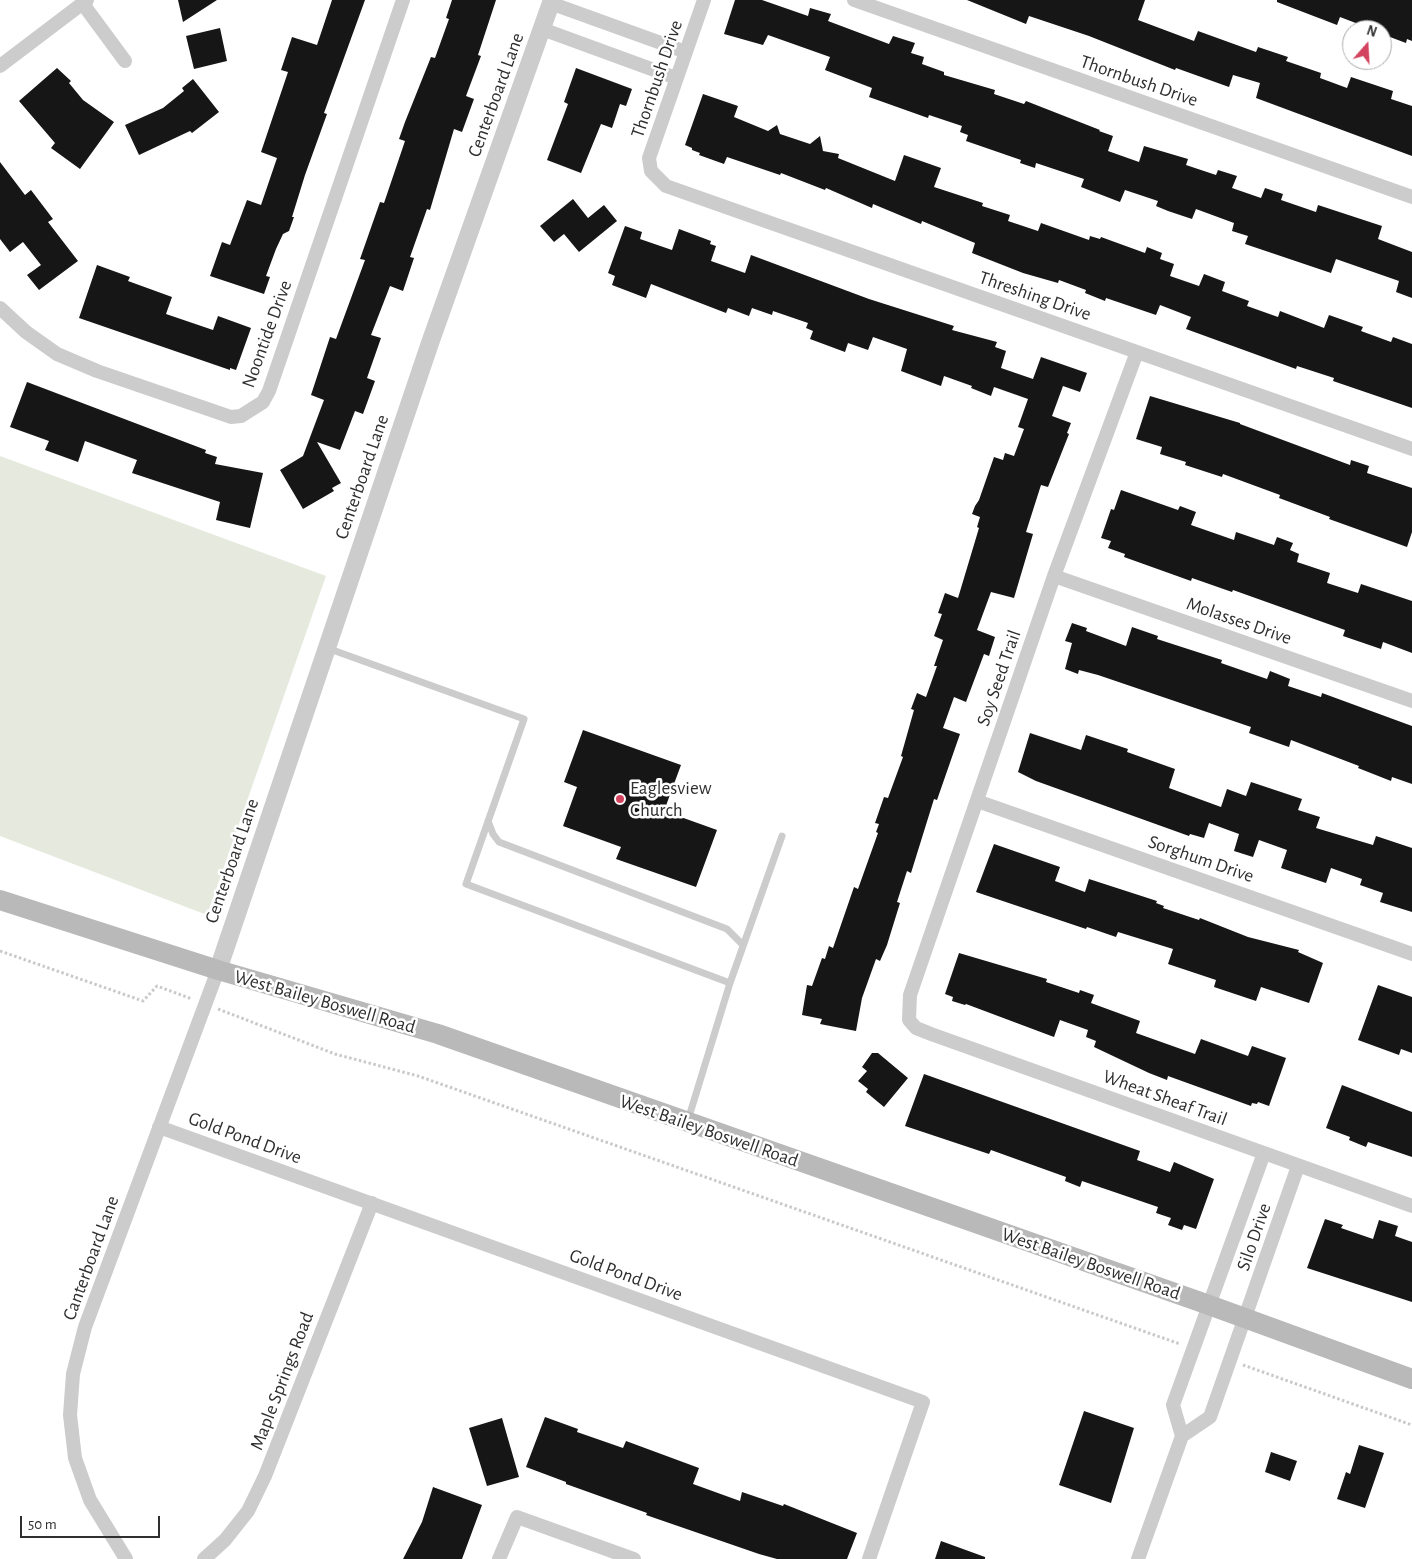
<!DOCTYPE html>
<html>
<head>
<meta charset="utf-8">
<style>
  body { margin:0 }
  #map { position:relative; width:1412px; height:1559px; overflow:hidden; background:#fff; font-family:"Alegreya Sans",sans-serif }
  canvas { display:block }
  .north { position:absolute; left:1342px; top:20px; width:50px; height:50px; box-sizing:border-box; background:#fff; border:1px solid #acacac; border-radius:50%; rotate:19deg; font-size:14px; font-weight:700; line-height:20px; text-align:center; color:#2f2f2f }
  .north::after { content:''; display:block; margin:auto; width:18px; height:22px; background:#d3435f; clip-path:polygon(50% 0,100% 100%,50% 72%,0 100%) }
  .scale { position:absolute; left:20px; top:1516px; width:140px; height:22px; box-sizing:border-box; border:2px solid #2f2f2f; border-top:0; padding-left:6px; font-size:15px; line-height:18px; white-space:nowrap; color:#2f2f2f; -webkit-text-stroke:4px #fff; paint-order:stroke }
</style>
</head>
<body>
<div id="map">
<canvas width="1412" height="1559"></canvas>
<div class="north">N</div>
<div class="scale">50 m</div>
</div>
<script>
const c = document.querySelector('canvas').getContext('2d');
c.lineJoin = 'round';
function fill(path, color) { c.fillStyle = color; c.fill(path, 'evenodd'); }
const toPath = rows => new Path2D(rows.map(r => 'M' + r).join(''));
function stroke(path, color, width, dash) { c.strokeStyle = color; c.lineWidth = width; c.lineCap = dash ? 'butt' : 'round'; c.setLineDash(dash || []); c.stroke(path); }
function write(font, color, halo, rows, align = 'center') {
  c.font = font + ' "Alegreya Sans",sans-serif'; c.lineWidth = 5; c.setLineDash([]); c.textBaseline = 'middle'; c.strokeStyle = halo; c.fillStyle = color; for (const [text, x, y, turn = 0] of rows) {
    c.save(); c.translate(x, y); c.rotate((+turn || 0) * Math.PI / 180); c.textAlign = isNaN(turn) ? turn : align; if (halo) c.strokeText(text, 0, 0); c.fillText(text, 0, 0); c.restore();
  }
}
fill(toPath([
  [0,456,326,576,207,915,0,836]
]), '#e6eade');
fill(toPath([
  [178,0,217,0,183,22],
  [332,0,365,0,324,113,327,114,305,175,292,217,294,217,289,231,283,234,276,249,266,276,270,277,264,294,210,276,222,242,230,245,247,200,261,205,277,158,261,152,288,72,281,70,292,37,317,45],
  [452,0,496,0,478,55,481,56,466,96,474,99,462,132,454,129,430,210,427,209,410,257,414,258,403,291,390,286,371,335,381,338,367,378,375,381,363,414,355,411,340,450,317,442,341,483,332,488,334,491,303,509,280,470,303,456,324,400,311,395,330,337,336,339,365,260,360,259,380,202,384,203,405,141,399,139,405,122,431,57,435,58,449,19,446,18],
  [735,0,762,0,808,16,810,8,831,14,828,21,889,44,893,36,915,43,911,53,924,57,922,64,944,72,944,75,995,90,994,94,1024,104,1026,101,1100,130,1099,131,1113,136,1108,151,1139,162,1144,146,1188,159,1186,165,1216,175,1218,170,1237,176,1232,188,1261,198,1265,188,1283,194,1281,200,1316,212,1318,205,1382,226,1378,239,1412,252,1412,298,1396,292,1399,281,1336,259,1331,273,1245,244,1248,236,1232,231,1234,223,1196,209,1192,219,1168,211,1156,206,1158,201,1125,190,1120,202,1081,187,1084,179,1036,163,1035,168,1020,163,1021,160,966,141,968,135,960,132,962,126,929,115,928,118,869,97,872,88,825,70,830,57,768,35,763,45,724,34],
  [967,0,1145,0,1138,20,1194,41,1198,31,1256,52,1258,47,1288,57,1286,61,1321,73,1320,78,1347,88,1351,77,1393,91,1391,99,1412,106,1412,156,1256,98,1260,83,1233,75,1229,87,1176,68,1175,70,1089,36,1029,16,1026,24],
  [1277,0,1412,0,1412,41,1407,39,1406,43,1382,34,1382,30,1374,30,1340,17,1337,25,1277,2],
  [220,28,227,61,194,69,186,36],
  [57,68,71,81,69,83,83,100,114,122,80,169,51,148,55,143,19,101],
  [576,68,632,89,626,106,620,104,612,128,601,124,581,173,547,160,568,104,564,102],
  [193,79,219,112,192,133,190,131,139,155,125,125,163,108,184,91,182,88],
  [703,94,738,106,734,117,768,131,777,125,780,134,810,144,820,136,823,151,839,154,838,158,895,181,904,155,941,168,934,187,983,203,982,206,1010,215,1008,221,1038,231,1041,223,1089,240,1090,236,1100,239,1101,237,1145,253,1147,247,1162,253,1160,259,1174,264,1170,276,1199,286,1204,274,1225,282,1222,291,1249,301,1247,306,1278,317,1280,311,1324,328,1329,315,1363,327,1361,331,1391,342,1393,337,1412,344,1412,408,1333,381,1334,378,1297,366,1296,369,1186,329,1191,317,1160,305,1156,315,1106,298,1105,301,1085,293,1086,290,1059,280,1058,283,1023,273,972,253,975,243,922,221,921,224,873,204,872,208,826,188,825,190,781,173,780,175,727,157,724,164,699,155,700,153,692,150,692,148,685,145],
  [0,162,25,195,31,190,53,219,48,222,78,261,39,290,27,275,41,265,23,242,10,252,0,239],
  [573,199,588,218,604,205,617,221,579,252,564,234,554,242,540,226],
  [625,226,642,232,640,239,672,250,679,229,711,241,710,244,716,246,711,261,745,273,751,255,869,299,954,326,952,330,997,342,995,347,1006,351,1001,368,1033,379,1041,357,1087,373,1080,392,1063,386,1052,416,1071,423,1067,433,1069,434,1048,487,1041,485,1026,532,1033,534,1014,598,991,592,977,630,995,637,989,656,984,654,966,702,954,697,943,728,960,734,937,800,934,799,911,873,907,871,897,902,900,903,887,945,880,961,876,959,862,998,856,1031,820,1024,822,1019,802,1015,807,985,812,986,822,958,825,959,829,946,833,948,854,887,858,889,878,833,876,832,879,824,875,823,884,797,888,798,903,757,901,756,914,710,911,709,917,693,926,697,937,666,934,666,943,640,934,636,942,614,938,613,945,593,958,598,979,528,977,527,980,517,972,514,975,506,979,500,994,457,1003,460,1005,453,1014,456,1024,429,1018,427,1028,399,994,387,991,396,971,388,972,386,944,376,941,386,901,371,907,349,873,337,868,350,848,343,845,352,810,339,813,331,806,328,808,323,773,311,772,315,752,308,749,316,728,308,726,313,651,284,646,298,612,285,615,276,608,273],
  [97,265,130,277,128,281,172,297,166,314,213,330,218,316,251,328,236,370,230,368,230,370,79,318],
  [27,382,206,450,205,453,217,457,215,464,263,473,250,528,216,520,220,502,132,473,137,460,85,441,78,462,45,450,49,441,10,427],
  [1150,396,1240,423,1240,424,1350,465,1351,460,1369,466,1367,473,1412,488,1412,532,1407,547,1329,519,1330,517,1279,498,1280,495,1223,474,1222,477,1185,465,1186,462,1160,454,1162,447,1136,439],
  [1121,490,1178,510,1180,506,1196,512,1191,525,1234,540,1236,532,1274,545,1277,537,1293,543,1290,550,1299,554,1297,562,1330,573,1327,583,1358,593,1361,584,1412,601,1412,653,1383,642,1381,649,1343,636,1345,630,1233,590,1232,592,1192,578,1191,581,1124,557,1125,554,1108,548,1111,541,1101,538,1111,509,1114,510],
  [1072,623,1087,628,1086,631,1126,646,1132,627,1158,636,1157,639,1222,660,1221,663,1267,679,1270,671,1290,679,1288,686,1321,697,1322,693,1412,726,1412,784,1392,777,1391,781,1358,768,1359,766,1291,740,1289,747,1249,733,1251,727,1098,675,1079,670,1078,674,1065,669,1072,643,1065,641],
  [583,730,681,765,664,811,717,830,696,887,616,859,621,847,563,826,577,787,564,782],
  [1030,733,1081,750,1086,735,1128,749,1127,752,1175,769,1169,788,1221,807,1227,789,1246,796,1251,782,1302,799,1298,810,1320,817,1316,828,1373,845,1376,836,1412,848,1412,912,1380,902,1383,893,1360,885,1362,879,1331,868,1326,883,1281,868,1287,850,1259,840,1253,857,1234,851,1239,834,1209,823,1204,838,1190,834,1189,836,1036,781,1018,772],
  [994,844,1060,867,1055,881,1085,892,1089,879,1157,901,1156,903,1164,906,1163,908,1199,920,1200,918,1248,937,1299,950,1298,952,1323,963,1309,1003,1261,987,1256,1001,1214,987,1216,980,1168,964,1173,949,1118,932,1116,937,1087,927,1086,929,976,892],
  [959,953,1047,979,1046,982,1079,993,1080,990,1094,995,1091,1003,1140,1021,1136,1033,1195,1054,1201,1039,1248,1056,1252,1046,1286,1058,1269,1106,1258,1102,1257,1104,1252,1103,1251,1106,1168,1076,1167,1080,1149,1073,1094,1047,1096,1041,1086,1037,1088,1030,1060,1020,1054,1037,966,1004,965,1005,952,1001,953,997,945,994],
  [1378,985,1412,997,1412,1053,1401,1049,1399,1055,1358,1040],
  [872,1053,878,1053,908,1078,884,1107,866,1092,868,1089,858,1081,867,1071,862,1067],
  [924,1074,1140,1151,1137,1160,1170,1172,1174,1162,1214,1179,1196,1229,1184,1225,1182,1230,1168,1225,1171,1218,1156,1213,1158,1207,1082,1181,1080,1187,1065,1181,1066,1177,991,1150,989,1154,905,1126],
  [1342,1085,1412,1112,1412,1157,1368,1142,1366,1147,1349,1140,1350,1137,1326,1128],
  [1325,1219,1343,1225,1341,1228,1373,1239,1379,1220,1398,1226,1395,1236,1412,1242,1412,1302,1307,1268],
  [1084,1411,1134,1428,1111,1503,1059,1485],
  [545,1417,578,1429,577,1432,623,1448,626,1441,699,1468,693,1484,740,1501,742,1492,783,1506,784,1504,857,1533,847,1559,777,1559,759,1554,646,1515,647,1513,566,1484,566,1482,526,1467],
  [502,1418,519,1477,487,1486,469,1428],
  [1359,1445,1384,1453,1365,1508,1337,1499,1346,1472,1350,1474],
  [1271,1452,1297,1461,1290,1481,1265,1472],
  [433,1487,482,1505,462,1559,403,1559,422,1522],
  [941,1541,985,1557,985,1559,935,1559]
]), '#161616');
stroke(toPath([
  [0,951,143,1001,157,986,192,999],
  [218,1009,335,1054,418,1076,1180,1344],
  [1243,1365,1412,1425]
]), '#c9c9c9', 3, [2.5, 2.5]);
stroke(toPath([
  [327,648,524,719,466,884,730,983,688,1120],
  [488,821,493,834,499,842,727,929,743,945],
  [730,983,782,836]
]), '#ccc', 7);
stroke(toPath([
  [704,0,649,158,651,171,666,186,1412,449],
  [854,0,1412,197],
  [550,3,686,52],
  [83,4,125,61],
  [542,29,676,78],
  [0,66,87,0],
  [0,308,26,332,57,354,97,371,231,417,241,416,263,402,269,391,403,0],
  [1137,352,1054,576,910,995,909,1020,916,1028,931,1034,1412,1206],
  [1054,576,1412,701],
  [977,801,1412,954],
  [159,1127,923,1402,869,1559],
  [1182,1436,1173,1405,1264,1153],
  [126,1559,90,1500,75,1458,70,1415,73,1374,85,1327,218,970],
  [204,1559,225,1540,248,1511,265,1476,372,1203],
  [499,1559,517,1517,634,1559],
  [1138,1559,1182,1436,1210,1417,1298,1166]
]), '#ccc', 14);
stroke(toPath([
  [218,970,430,343,552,0]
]), '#ccc', 18);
stroke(toPath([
  [0,900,218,970,438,1034,1209,1305,1412,1379]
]), '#b9b9b9', 20);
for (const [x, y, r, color] of [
  [620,799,5,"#d3435f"]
]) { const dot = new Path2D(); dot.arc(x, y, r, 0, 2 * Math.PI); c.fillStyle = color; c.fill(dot); stroke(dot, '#fff', 2); }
write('19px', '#2f2f2f', '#fff', [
  ["Thornbush Drive",657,79,-71],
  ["Thornbush Drive",1139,81,19],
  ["Centerboard Lane",496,95,-70],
  ["Threshing Drive",1035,296,19],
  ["Noontide Drive",267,334,-70],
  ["Centerboard Lane",362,477,-71],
  ["Molasses Drive",1239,621,19],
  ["Soy Seed Trail",999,678,-71],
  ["Sorghum Drive",1201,859,19],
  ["Centerboard Lane",232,861,-71],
  ["West Bailey Boswell Road",325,1002,16],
  ["Wheat Sheaf Trail",1165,1098,20],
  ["West Bailey Boswell Road",709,1131,19],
  ["Gold Pond Drive",245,1138,20],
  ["Silo Drive",1254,1237,-71],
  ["Canterboard Lane",91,1258,-70],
  ["West Bailey Boswell Road",1091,1264,19],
  ["Gold Pond Drive",626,1275,20],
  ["Maple Springs Road",282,1381,-69]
]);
write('19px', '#2f2f2f', '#fff', [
  ["Eaglesview",630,788],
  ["Church",630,810]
], 'left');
</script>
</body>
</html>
